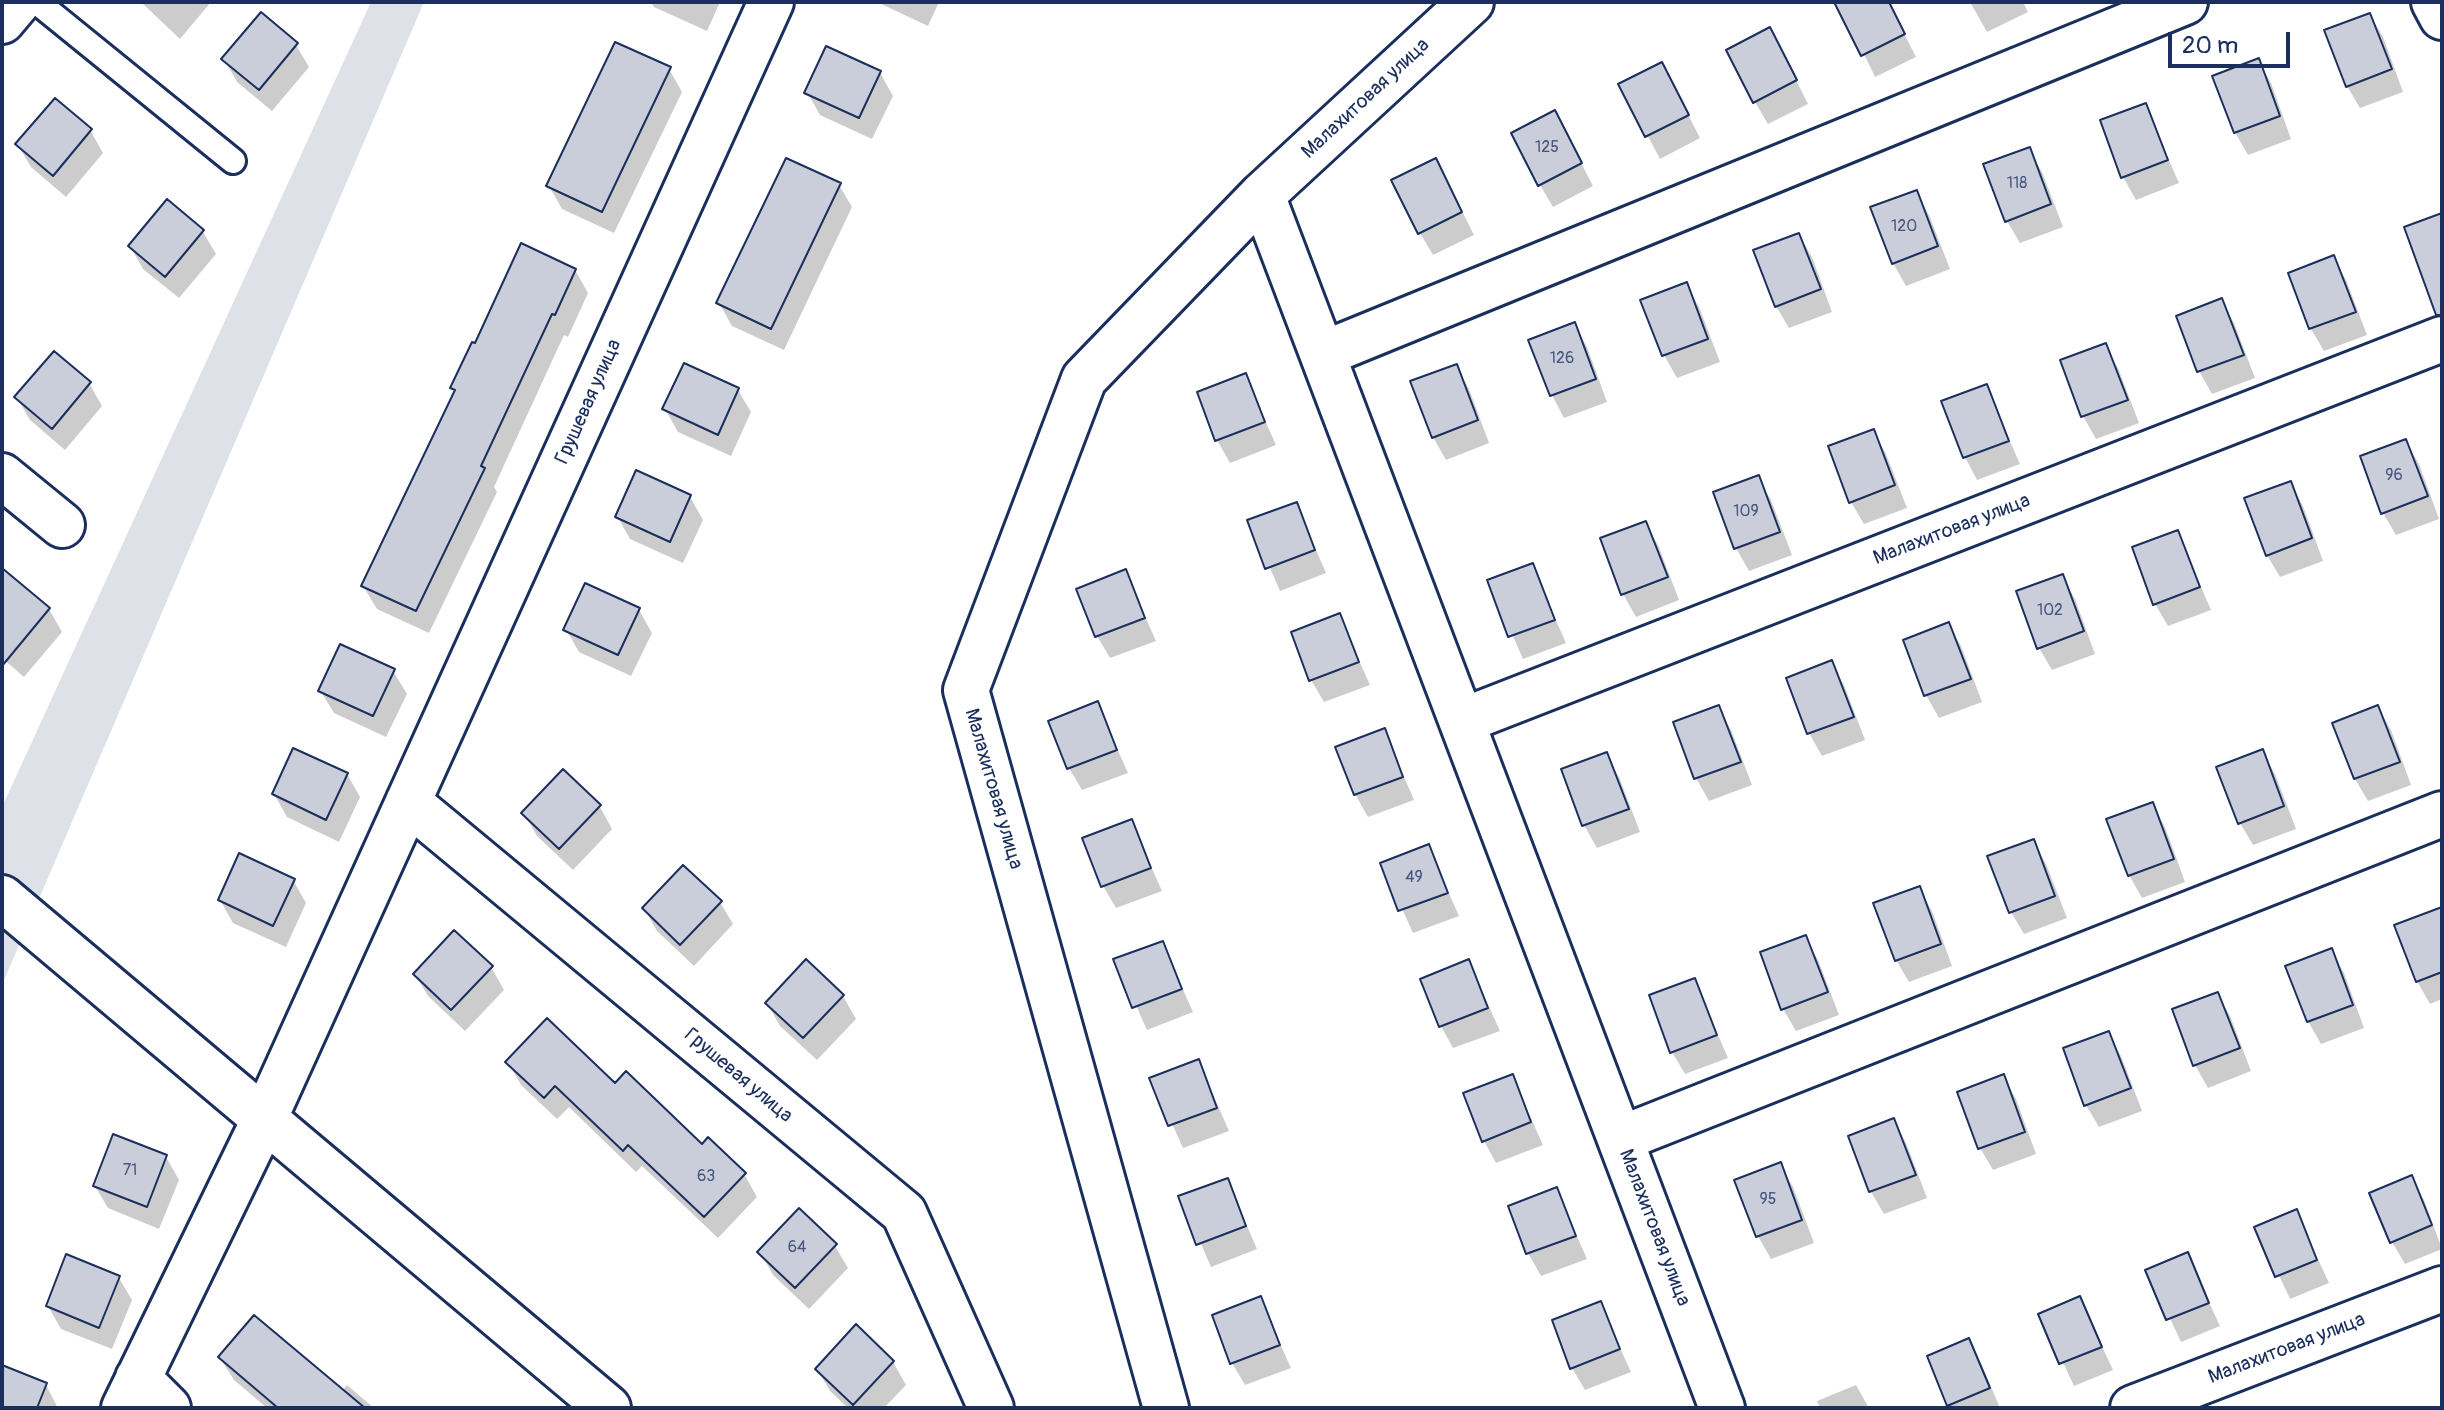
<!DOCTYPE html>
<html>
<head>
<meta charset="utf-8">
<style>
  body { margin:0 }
  #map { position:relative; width:2444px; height:1410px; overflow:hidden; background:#fff; font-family:Pangolin,sans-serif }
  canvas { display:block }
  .frame { position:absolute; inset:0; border:4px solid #1b2f5e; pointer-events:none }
  .scale { position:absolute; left:2168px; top:32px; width:122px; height:36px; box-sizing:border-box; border:4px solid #1b2f5e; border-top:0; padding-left:10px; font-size:24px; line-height:28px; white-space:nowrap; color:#1b2f5e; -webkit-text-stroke:6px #fff; paint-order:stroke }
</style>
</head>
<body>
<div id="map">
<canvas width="2444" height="1410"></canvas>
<div class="frame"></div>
<div class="scale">20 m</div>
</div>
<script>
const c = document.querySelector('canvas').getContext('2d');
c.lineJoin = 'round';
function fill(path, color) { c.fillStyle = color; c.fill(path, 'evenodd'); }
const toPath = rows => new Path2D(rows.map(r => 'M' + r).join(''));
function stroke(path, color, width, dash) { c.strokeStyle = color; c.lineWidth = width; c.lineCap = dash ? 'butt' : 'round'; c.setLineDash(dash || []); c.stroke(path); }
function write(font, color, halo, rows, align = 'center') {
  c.font = font + ' Pangolin,sans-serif'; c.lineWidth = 7; c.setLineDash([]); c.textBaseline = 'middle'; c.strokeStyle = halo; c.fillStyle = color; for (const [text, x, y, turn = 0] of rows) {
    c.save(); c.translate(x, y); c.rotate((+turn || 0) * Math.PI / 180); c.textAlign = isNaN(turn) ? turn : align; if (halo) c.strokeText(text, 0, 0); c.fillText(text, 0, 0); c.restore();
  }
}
fill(toPath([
  [371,2,424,2,2,985,2,807]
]), '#dee1e7');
fill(toPath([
  [141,2,211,2,180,39],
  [651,2,720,2,707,31,654,7],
  [877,2,939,2,928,26],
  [1839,2,1888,2,1916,57,1875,77],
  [1970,2,2023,2,2028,12,1987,32],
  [2370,15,2383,37,2403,92,2360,108,2347,86],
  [296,45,309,67,272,111,237,82,224,59],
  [1782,52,1808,104,1768,124,1755,102],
  [2258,61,2271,83,2291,139,2248,155,2235,132],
  [669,69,682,92,614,233,562,209,549,186],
  [880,73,893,96,872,139,820,115,807,92],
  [1621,85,1674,87,1700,138,1660,159],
  [2145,106,2179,183,2136,200,2123,177],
  [90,130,103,153,66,197,31,167,18,145],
  [1567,136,1593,186,1553,207,1540,185],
  [2029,150,2042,172,2063,227,2020,243,2007,221],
  [1448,183,1474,235,1433,255,1420,233],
  [839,185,852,207,784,350,732,326,719,303],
  [1916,192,1929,215,1950,269,1906,286,1893,263],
  [167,202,203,232,216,254,179,298,143,269,130,246],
  [1799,235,1812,257,1832,312,1789,328,1776,306],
  [2333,257,2346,280,2367,335,2324,351,2311,329,2290,274],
  [575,270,588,293,568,337,564,335,494,487,497,492,429,633,377,609,363,586,455,393,452,388,476,346],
  [1686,285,1699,307,1720,362,1677,378,1664,355,1643,301],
  [2221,300,2234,323,2255,378,2212,394,2199,371,2178,317],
  [1574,324,1587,347,1607,402,1564,418,1552,395,1531,341],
  [2105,346,2118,368,2139,423,2096,439,2083,416,2062,362],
  [1456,366,1469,389,1489,443,1446,460,1433,437],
  [1245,376,1276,445,1230,463,1217,440],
  [89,383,102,406,65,450,30,420,17,398],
  [1986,387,2020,464,1977,480,1965,457],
  [738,390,751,412,731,456,678,432,665,409],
  [1873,431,1886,454,1907,508,1864,524,1851,502],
  [2406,442,2419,464,2439,519,2396,535,2383,513],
  [1758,478,1771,500,1792,555,1749,571,1736,548],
  [2290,483,2303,506,2323,561,2280,577,2267,555],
  [690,497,703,520,683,563,630,539,617,516],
  [1296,504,1326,573,1280,591,1250,522],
  [1645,523,1658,545,1679,600,1636,617,1623,594,1602,539],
  [2177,532,2211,610,2168,626,2155,604],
  [1532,566,1566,643,1523,659,1489,582],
  [1125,572,1156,641,1110,658,1097,636],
  [2062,577,2075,599,2095,654,2052,670,2039,648],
  [2,593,49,609,62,632,24,677,2,658],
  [639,610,652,633,631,676,579,652,566,629],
  [1339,616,1370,685,1324,702,1311,680],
  [1948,624,1961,646,1982,702,1939,718,1926,695,1905,641],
  [1831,663,1844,685,1865,740,1822,756,1809,733,1788,679],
  [393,671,407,694,386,737,334,713,320,690],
  [1097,704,1128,773,1082,790,1069,768],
  [1719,708,1731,730,1752,785,1709,801,1696,778,1676,724],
  [2378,708,2391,730,2411,785,2368,801,2355,779,2335,724],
  [1384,730,1414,800,1368,817,1355,794],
  [2262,751,2275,774,2296,829,2253,845,2240,823],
  [1606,755,1619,777,1640,832,1597,848,1584,825,1564,771],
  [347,774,360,797,339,842,287,817,274,794],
  [2152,804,2165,827,2185,882,2142,898,2129,875],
  [600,807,612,829,573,870,537,836,524,813],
  [1131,822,1162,891,1116,908,1103,886],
  [2033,841,2046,864,2067,918,2024,934,2011,912],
  [1428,846,1459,916,1413,933,1382,864],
  [293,880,306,903,286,947,233,923,220,900],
  [1919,889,1932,911,1952,966,1909,982,1896,960],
  [720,902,733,924,694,966,657,931,644,908],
  [2442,914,2442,999,2430,1004,2417,981],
  [1805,937,1818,960,1839,1015,1796,1031,1783,1009],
  [1162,943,1193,1012,1147,1030,1116,961],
  [2331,951,2344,973,2364,1028,2321,1044,2308,1021],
  [807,962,843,996,856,1019,817,1060,780,1026,767,1003],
  [1469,962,1500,1031,1453,1048,1441,1026],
  [491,967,504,990,465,1031,428,996,415,974],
  [1694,980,1728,1058,1685,1074,1672,1052],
  [2217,994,2230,1016,2251,1071,2208,1088,2195,1065,2174,1010],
  [2108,1034,2121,1056,2142,1111,2099,1127,2086,1105],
  [1198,1061,1229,1131,1183,1148,1152,1079],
  [508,1062,615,1086,744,1174,757,1197,718,1238,642,1166,636,1172,569,1107,557,1119,521,1085],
  [1512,1076,1543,1145,1496,1163,1484,1141],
  [2003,1077,2016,1099,2036,1154,1993,1170,1980,1148],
  [1894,1120,1906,1143,1927,1198,1884,1214,1871,1192,1850,1137],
  [166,1157,179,1180,159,1229,108,1208,95,1186],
  [1780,1165,1793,1187,1814,1243,1771,1259,1758,1236],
  [2411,1178,2424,1200,2442,1249,2405,1264,2392,1242],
  [1227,1180,1257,1249,1211,1267,1181,1197],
  [1556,1189,1587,1259,1541,1276,1528,1253],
  [2296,1212,2329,1283,2290,1299,2257,1228],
  [835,1246,848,1268,809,1309,773,1275,760,1252],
  [2187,1255,2220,1326,2181,1342,2148,1271],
  [119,1278,132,1300,112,1349,61,1329,48,1306],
  [1260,1299,1291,1368,1245,1385,1232,1363],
  [2080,1299,2113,1370,2074,1386,2041,1315],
  [1600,1304,1631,1372,1585,1390,1572,1368],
  [1968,1341,1981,1363,2000,1408,1951,1408,1949,1405],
  [220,1358,342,1391,347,1385,374,1408,267,1408,234,1380],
  [893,1362,906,1385,884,1408,848,1408,830,1391,817,1369],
  [2,1367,46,1385,58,1408,2,1408],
  [1856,1385,1869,1408,1820,1408,1817,1401]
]), '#0003');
const building = toPath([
  [1834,2,1889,2,1905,34,1861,56,1834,2],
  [261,12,298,43,259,90,221,59,261,12],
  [2370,13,2392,69,2346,87,2324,30,2370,13],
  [1770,27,1797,80,1753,103,1726,50,1770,27],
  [615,42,671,67,602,212,546,186,615,42],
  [826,46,881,71,859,118,804,93,826,46],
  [2259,58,2280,116,2234,133,2212,76,2259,58],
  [1662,62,1689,115,1645,137,1618,84,1662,62],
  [55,98,92,129,53,176,15,144,55,98],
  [2146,103,2168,160,2121,178,2100,120,2146,103],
  [1555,110,1582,163,1538,186,1511,133,1555,110],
  [2030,147,2051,204,2005,222,1983,164,2030,147],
  [786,158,841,183,771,329,716,303,786,158],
  [1436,158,1462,212,1418,234,1391,180,1436,158],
  [1917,190,1938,246,1892,264,1870,207,1917,190],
  [167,199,204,230,165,277,128,246,167,199],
  [2442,213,2442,315,2436,315,2404,227,2442,213],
  [1799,233,1821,289,1775,307,1753,250,1799,233],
  [521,243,576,269,555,315,552,314,481,466,485,468,416,611,361,586,455,390,450,388,472,342,475,343,521,243],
  [2334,255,2356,312,2309,329,2288,273,2334,255],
  [1687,282,1708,339,1662,356,1640,300,1687,282],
  [2222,298,2244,355,2197,372,2176,316,2222,298],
  [1575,322,1596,379,1550,396,1528,340,1575,322],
  [2106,343,2128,400,2081,417,2060,360,2106,343],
  [54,351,91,382,52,429,14,397,54,351],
  [684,363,739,388,718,435,662,409,684,363],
  [1457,364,1478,420,1432,438,1410,381,1457,364],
  [1246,373,1265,422,1215,441,1197,392,1246,373],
  [1987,384,2009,441,1963,458,1941,401,1987,384],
  [1874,429,1895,485,1849,503,1828,446,1874,429],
  [2406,439,2428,496,2381,514,2360,456,2406,439],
  [636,470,691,495,670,542,615,517,636,470],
  [1759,475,1780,532,1734,549,1713,492,1759,475],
  [2291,481,2312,538,2266,556,2244,498,2291,481],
  [1297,502,1315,550,1265,569,1247,520,1297,502],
  [1646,521,1668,577,1621,595,1600,538,1646,521],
  [2178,530,2200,587,2153,605,2132,547,2178,530],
  [1533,563,1555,620,1508,637,1487,580,1533,563],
  [2,568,50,608,2,666,2,568],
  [1126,569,1145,618,1095,637,1076,589,1126,569],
  [2063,574,2084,631,2037,649,2016,591,2063,574],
  [585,583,640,608,618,655,563,630,585,583],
  [1340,613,1359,662,1309,681,1291,632,1340,613],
  [1949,622,1971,679,1924,696,1903,640,1949,622],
  [340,644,395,669,373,716,318,691,340,644],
  [1832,660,1854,717,1807,734,1786,678,1832,660],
  [1098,701,1117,750,1067,769,1048,721,1098,701],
  [1719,705,1741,762,1694,779,1673,722,1719,705],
  [2378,705,2400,762,2354,779,2332,723,2378,705],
  [1385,728,1403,777,1354,795,1335,747,1385,728],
  [293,748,348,773,326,820,272,794,293,748],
  [2263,749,2284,806,2238,824,2216,767,2263,749],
  [1607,752,1629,809,1582,826,1561,769,1607,752],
  [563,769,601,805,559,849,521,813,563,769],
  [2153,802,2174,859,2128,876,2106,819,2153,802],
  [1132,819,1151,868,1101,887,1082,838,1132,819],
  [2034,839,2055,896,2009,913,1987,856,2034,839],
  [1429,844,1448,893,1398,911,1380,863,1429,844],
  [239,853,295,879,273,926,218,900,239,853],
  [683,865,722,901,680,945,642,908,683,865],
  [1920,886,1941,944,1895,961,1873,903,1920,886],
  [2442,907,2442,972,2416,982,2394,925,2442,907],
  [454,930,493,966,451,1010,413,974,454,930],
  [1806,935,1828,992,1781,1010,1760,952,1806,935],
  [1163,941,1182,989,1132,1008,1113,959,1163,941],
  [2332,948,2353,1005,2307,1022,2285,966,2332,948],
  [806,959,844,995,803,1038,765,1003,806,959],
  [1469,959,1488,1008,1439,1027,1420,979,1469,959],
  [1695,978,1717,1035,1670,1053,1649,995,1695,978],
  [2218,992,2240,1048,2193,1066,2172,1009,2218,992],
  [547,1018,615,1083,626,1071,702,1144,708,1137,746,1173,704,1217,628,1145,623,1151,555,1086,544,1098,505,1062,547,1018],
  [2109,1031,2131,1088,2084,1106,2063,1048,2109,1031],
  [1199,1059,1217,1108,1168,1126,1149,1078,1199,1059],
  [1513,1074,1531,1122,1482,1142,1463,1093,1513,1074],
  [2004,1074,2025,1132,1978,1149,1957,1092,2004,1074],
  [1894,1118,1916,1175,1869,1192,1848,1136,1894,1118],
  [113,1134,167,1155,147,1207,93,1186,113,1134],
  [1781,1162,1802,1220,1756,1237,1734,1180,1781,1162],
  [2412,1175,2432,1225,2390,1243,2369,1193,2412,1175],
  [1228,1178,1246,1226,1196,1245,1178,1196,1228,1178],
  [1557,1187,1576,1236,1526,1254,1508,1206,1557,1187],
  [799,1208,837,1244,795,1288,757,1252,799,1208],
  [2297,1209,2317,1260,2275,1277,2254,1227,2297,1209],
  [2188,1252,2209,1303,2166,1320,2145,1270,2188,1252],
  [66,1254,120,1276,99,1328,46,1306,66,1254],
  [1261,1296,1280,1345,1230,1364,1212,1315,1261,1296],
  [2080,1296,2102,1347,2059,1364,2038,1314,2080,1296],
  [1601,1301,1620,1349,1570,1369,1552,1320,1601,1301],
  [254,1315,365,1408,278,1408,218,1357,254,1315],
  [856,1324,894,1361,853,1405,815,1369,856,1324],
  [1969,1338,1990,1388,1947,1406,1927,1356,1969,1338],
  [2,1365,47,1383,37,1408,2,1408,2,1365]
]);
fill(building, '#caceda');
stroke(building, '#1b2f5e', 2);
const lane = toPath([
  [37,2,233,161]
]);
const street = toPath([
  [1471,2,1262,195,1722,1408],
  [2434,2,2442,17],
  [2,21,18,2],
  [1323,354,2185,2],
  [2,476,62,525],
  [1462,721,2442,339],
  [408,802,904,1213,991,1408],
  [2,898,608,1408],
  [1620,1139,2442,814],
  [138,1378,168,1408],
  [124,1408,263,1122,771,2],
  [1166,1408,966,690,1084,379,1262,195],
  [2133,1408,2442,1289]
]);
stroke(lane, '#1b2f5e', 30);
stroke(street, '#1b2f5e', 50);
stroke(lane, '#fff', 24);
stroke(street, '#fff', 44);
write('16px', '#47577d', null, [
  ["125",1547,148],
  ["118",2017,184],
  ["120",1904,227],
  ["126",1562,359],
  ["96",2394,476],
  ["109",1746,512],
  ["102",2050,611],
  ["49",1414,878],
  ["71",130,1171],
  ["63",706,1177],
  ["95",1768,1200],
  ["64",797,1248]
]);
write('20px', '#1b2f5e', '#fff', [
  ["Малахитовая улица",1366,99,-43],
  ["Грушевая улица",589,402,-66],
  ["Малахитовая улица",1952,530,-21],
  ["Малахитовая улица",993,789,74],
  ["Грушевая улица",738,1076,40],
  ["Малахитовая улица",1654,1228,69],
  ["Малахитовая улица",2287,1349,-21]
]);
</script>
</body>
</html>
